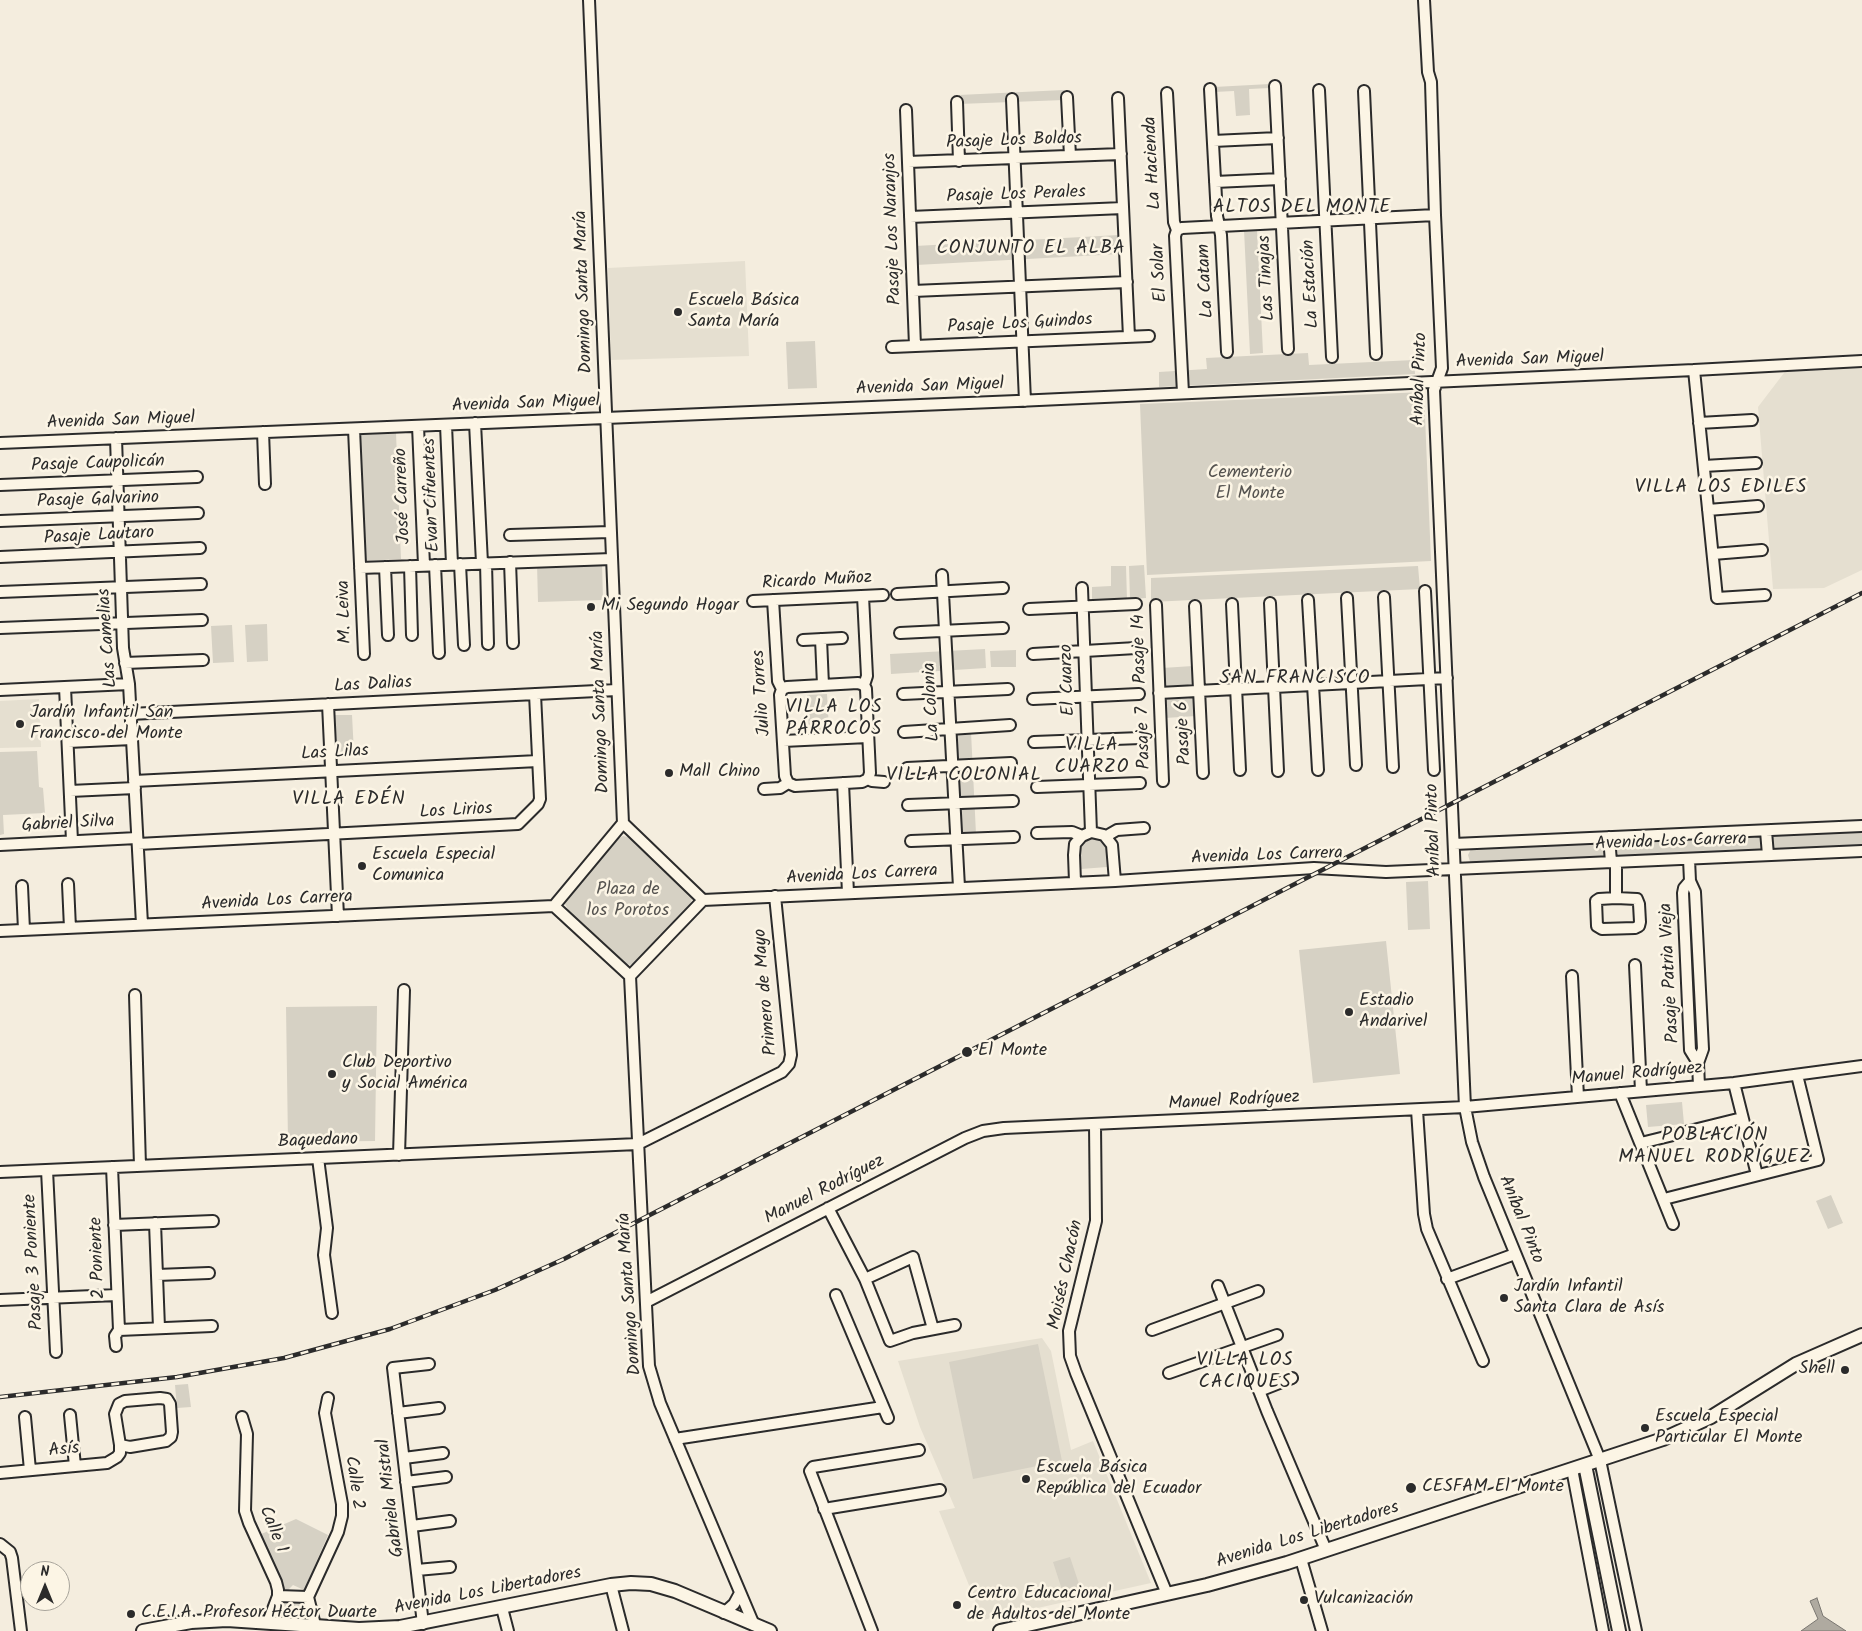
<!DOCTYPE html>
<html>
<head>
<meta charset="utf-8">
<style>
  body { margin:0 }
  #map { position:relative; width:1862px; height:1631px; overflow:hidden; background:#f4edde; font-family:Kalam,sans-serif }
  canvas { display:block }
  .north { position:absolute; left:20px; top:1561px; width:50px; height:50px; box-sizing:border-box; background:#fcf5e5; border:1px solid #a8a49b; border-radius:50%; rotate:0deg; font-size:14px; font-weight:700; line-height:20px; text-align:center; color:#2b2b2b }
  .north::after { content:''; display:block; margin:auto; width:18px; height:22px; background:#2b2b2b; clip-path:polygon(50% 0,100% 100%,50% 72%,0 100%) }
</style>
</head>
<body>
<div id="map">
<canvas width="1862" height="1631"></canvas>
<div class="north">N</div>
</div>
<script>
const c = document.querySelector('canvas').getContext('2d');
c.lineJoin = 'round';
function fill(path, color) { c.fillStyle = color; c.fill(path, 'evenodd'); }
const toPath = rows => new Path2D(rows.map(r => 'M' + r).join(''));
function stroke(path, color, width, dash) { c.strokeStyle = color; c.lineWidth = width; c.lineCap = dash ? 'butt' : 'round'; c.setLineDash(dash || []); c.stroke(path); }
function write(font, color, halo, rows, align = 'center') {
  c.font = font + ' Kalam,sans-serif'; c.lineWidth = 5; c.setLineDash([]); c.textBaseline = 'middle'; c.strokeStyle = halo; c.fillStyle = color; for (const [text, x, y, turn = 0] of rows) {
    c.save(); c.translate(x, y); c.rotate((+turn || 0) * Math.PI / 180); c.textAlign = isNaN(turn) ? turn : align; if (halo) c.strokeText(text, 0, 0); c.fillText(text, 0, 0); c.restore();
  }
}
fill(toPath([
  [745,261,749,356,611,360,608,268],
  [1862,365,1862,570,1824,588,1773,589,1758,407,1787,369],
  [39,699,41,747,0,748,0,701],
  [1042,1338,1051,1351,1071,1450,1093,1441,1151,1583,983,1620,939,1511,955,1508,920,1427,898,1361]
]), '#e5dfd0');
fill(toPath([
  [1270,84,1270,88,1249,89,1250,115,1236,116,1234,91,1214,92,1214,87],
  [1064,90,1064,100,959,104,959,95],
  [1244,230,1257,230,1263,353,1250,354],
  [1119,235,1120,254,916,265,915,246],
  [815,341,817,388,788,389,786,342],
  [1308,353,1309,365,1414,360,1415,374,1159,387,1159,372,1207,369,1206,358],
  [1424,392,1431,561,1147,575,1140,404],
  [396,433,401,559,365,561,360,435],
  [602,563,603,600,538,602,537,564],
  [1144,565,1146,598,1130,599,1129,566],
  [1111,566,1126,566,1127,600,1092,601,1092,587,1111,586],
  [1418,566,1420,589,1151,602,1151,578],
  [267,624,268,661,247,662,245,625],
  [232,625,234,662,213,663,211,626],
  [985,649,986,668,891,674,890,654],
  [1016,650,1016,667,991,667,990,651],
  [1193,666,1196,716,1165,718,1162,668],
  [827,694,829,730,809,731,807,695],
  [335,715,352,715,354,753,337,754],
  [971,732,976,834,965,835,962,831,957,733],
  [37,751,39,787,43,788,45,813,3,815,4,834,0,835,0,752],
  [1862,831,1862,847,1471,865,1468,855,1471,849,1475,846,1621,843],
  [623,836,631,838,688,891,692,899,689,907,635,963,630,965,622,962,569,911,565,904,567,896,616,840],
  [1097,838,1106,848,1107,867,1081,869,1080,849,1084,843,1090,839],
  [1428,881,1430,929,1408,930,1406,882],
  [1386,941,1400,1074,1313,1083,1299,950],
  [377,1006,375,1141,288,1142,286,1007],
  [1682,1102,1684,1124,1648,1127,1646,1105],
  [1831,1195,1843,1223,1828,1229,1816,1201],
  [1038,1344,1062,1461,973,1479,949,1362],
  [188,1384,191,1407,177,1408,175,1385],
  [296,1519,328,1535,304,1590,293,1585,288,1590,284,1589,259,1535],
  [1070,1557,1081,1590,1064,1596,1053,1562],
  [286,1600,302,1601,306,1603,306,1613,279,1613,281,1604]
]), '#d6d1c4');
const water = toPath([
  [1817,1598,1823,1616,1846,1631,1801,1631,1818,1619,1810,1601,1817,1598]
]);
fill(water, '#afaaa0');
stroke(water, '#7a7771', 1);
const minor = toPath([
  [589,0,623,823],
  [1424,0,1428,72,1431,82,1435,215,1442,368,1434,390,1465,1107,1472,1142,1484,1177,1600,1460,1636,1631],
  [1275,86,1288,349],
  [1210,89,1217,216,1221,235,1227,352],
  [1319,90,1332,357],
  [1364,91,1376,354],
  [1167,93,1174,222,1177,230],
  [1067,97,1070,156],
  [1118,98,1129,337],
  [1012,99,1025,401],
  [957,102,959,161],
  [906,110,915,346],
  [1213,141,1278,138],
  [908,162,1121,154],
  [1215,182,1280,179],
  [910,217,1123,208],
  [1177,230,1182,228,1435,215],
  [1177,230,1175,236,1183,393],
  [913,291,1127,282],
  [892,347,1149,336],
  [1694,370,1717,598,1765,595],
  [475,423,482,563],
  [1699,423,1752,420],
  [446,425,452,564],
  [418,426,424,565],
  [354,429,364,654],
  [263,432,265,484],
  [116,438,123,648,129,684,142,924],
  [0,443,1017,401,1694,370,1862,361],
  [1704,466,1756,463],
  [0,485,197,477],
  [1708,510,1758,506],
  [0,521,198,513],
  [510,535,610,532],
  [1713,554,1762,550],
  [0,557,200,548],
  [510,562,513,643],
  [486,563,488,644],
  [460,564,464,645],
  [435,565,439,653],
  [410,566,412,635],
  [385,567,388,635],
  [360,568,612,559],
  [942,575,959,887],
  [1082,588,1091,832],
  [1425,591,1434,770],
  [0,592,201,584],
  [897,594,1003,588],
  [863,596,867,676,864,685,866,689,870,773,868,779],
  [1384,597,1393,767],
  [1347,598,1356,765],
  [773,600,778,681,782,689,780,695,785,776,788,783],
  [1308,600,1318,770],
  [753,601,883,595],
  [1270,603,1278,771],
  [1232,604,1240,770],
  [1156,605,1163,781],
  [1195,606,1203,773],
  [1029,609,1136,604],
  [0,628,202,620],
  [900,633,1003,628],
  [821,639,823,685],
  [803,640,842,638],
  [1033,654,1136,648],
  [125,663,203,660],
  [65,687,72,841],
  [782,689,787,687,858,683,864,685],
  [0,690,129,684],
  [1159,693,1447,678],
  [903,694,1008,689],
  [1033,699,1139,694],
  [328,704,338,916],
  [130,714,617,690],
  [904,732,1010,725],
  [783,741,868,737],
  [68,742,132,739],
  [1034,742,1141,738],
  [907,768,1011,763],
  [134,781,538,761],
  [788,783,795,786,862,782,868,779,872,781,884,782],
  [843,783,848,893],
  [1037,787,1140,783],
  [764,789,780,788,788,783],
  [70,791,135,788],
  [908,805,1013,801],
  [623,823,703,900],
  [1766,831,1768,855],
  [1037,833,1072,832,1082,836],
  [1609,837,1611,862],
  [1107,838,1110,834,1117,830,1144,828],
  [911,841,1014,837],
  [138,844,518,824,538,804,540,799,535,694],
  [1454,844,1862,826],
  [0,845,137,838],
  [1689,859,1690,881,1695,892,1703,1049,1698,1063],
  [1616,862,1616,898],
  [1690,881,1684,888,1683,893,1690,1050,1698,1063,1699,1086],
  [1075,882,1074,855,1075,844,1082,836,1091,832,1104,835,1112,845,1115,881],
  [68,884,70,928],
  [22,886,24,930],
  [1616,898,1637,899,1639,904,1640,922,1639,926,1635,928,1602,929,1597,926,1596,901,1599,899,1616,898],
  [703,900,1115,881,1314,868,1386,872,1862,851],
  [554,906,623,823],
  [554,906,630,976],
  [0,931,554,906],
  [1635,965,1641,1091],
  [630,976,649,1366,660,1403,754,1625],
  [630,976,703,900],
  [1572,976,1578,1097],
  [135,995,140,1166],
  [1734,1083,1757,1175],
  [1620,1093,1673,1224],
  [1417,1110,1424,1214,1427,1229,1483,1361],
  [1095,1125,1096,1221,1069,1331,1070,1356,1076,1373,1167,1594],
  [1641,1143,1742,1118],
  [399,1155,404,990],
  [318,1158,327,1228,324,1255,332,1313],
  [112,1167,119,1330,115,1336,116,1346],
  [47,1170,56,1352],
  [0,1172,638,1144,782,1072,789,1064,791,1055,775,896],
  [1664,1199,1818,1160,1797,1075],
  [828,1208,865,1279,890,1341,913,1333,955,1325],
  [155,1223,159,1328],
  [114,1225,213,1221],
  [157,1275,209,1273],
  [865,1279,913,1257,933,1329],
  [1447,1279,1515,1254],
  [1218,1286,1267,1411,1326,1550],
  [836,1295,888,1418],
  [0,1300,117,1295],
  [646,1302,965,1138,983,1131,1004,1128,1465,1107,1734,1083,1862,1066],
  [119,1330,212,1326],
  [1152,1330,1258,1291],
  [1169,1373,1277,1335],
  [1259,1391,1292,1378],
  [160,1398,167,1399,170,1404,172,1432,171,1437,166,1441,130,1447,120,1445,115,1414,119,1404,125,1401,160,1398],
  [398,1413,439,1408],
  [70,1415,75,1466],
  [25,1417,30,1470],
  [242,1417,247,1434,245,1511,249,1523,276,1582,278,1590,278,1596,268,1622],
  [675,1439,883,1407],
  [404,1458,443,1453],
  [1572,1469,1603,1631],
  [0,1473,107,1463,117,1457,120,1453,120,1445],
  [406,1482,446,1477],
  [824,1509,940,1490],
  [412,1526,450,1521],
  [0,1544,10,1552,12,1558,21,1631],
  [1301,1559,1322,1631],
  [417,1570,450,1567],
  [611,1585,623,1631],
  [278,1596,308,1597],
  [502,1608,508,1631],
  [724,1613,734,1604,740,1593],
  [423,1624,393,1368,429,1364],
  [315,1625,308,1597,338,1532,342,1516,342,1504,325,1413,328,1398],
  [872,1631,810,1471,813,1467,919,1450]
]);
const major = toPath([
  [1585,1465,1619,1631],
  [143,1631,191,1622,227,1620,359,1629,400,1627,611,1585,631,1583,651,1584,675,1591,770,1631],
  [1000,1631,1207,1585,1287,1563,1663,1439,1711,1417,1796,1364,1862,1335]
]);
stroke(minor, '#2b2b2b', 14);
stroke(major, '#2b2b2b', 16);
stroke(minor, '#fcf5e5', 10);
stroke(major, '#fcf5e5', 12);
const rail = toPath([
  [0,1397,177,1377,284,1358,390,1329,495,1290,564,1259,1862,593]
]);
stroke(rail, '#2b2b2b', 4.5);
stroke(rail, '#fcf5e5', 2.5, [8]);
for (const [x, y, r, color] of [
  [678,312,5,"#2b2b2b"],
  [591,607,5,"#2b2b2b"],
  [20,724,5,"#2b2b2b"],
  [669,773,5,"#2b2b2b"],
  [362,866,5,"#2b2b2b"],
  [1349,1012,5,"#2b2b2b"],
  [967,1052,6,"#2b2b2b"],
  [332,1074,5,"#2b2b2b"],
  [1504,1298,5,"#2b2b2b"],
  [1845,1370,5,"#2b2b2b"],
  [1645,1428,5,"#2b2b2b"],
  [1026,1479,5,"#2b2b2b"],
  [1411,1488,6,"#2b2b2b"],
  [1304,1600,5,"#2b2b2b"],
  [957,1605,5,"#2b2b2b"],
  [131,1614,5,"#2b2b2b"]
]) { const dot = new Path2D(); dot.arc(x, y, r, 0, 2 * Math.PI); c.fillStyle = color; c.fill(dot); stroke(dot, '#fcf5e5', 2); }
write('18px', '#2b2b2b', '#fcf5e5', [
  ["Pasaje Los Boldos",1014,142,-2],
  ["La Hacienda",1154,163,-93],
  ["Pasaje Los Perales",1016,196,-2],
  ["Pasaje Los Naranjos",894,229,-92],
  ["El Solar",1161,273,-93],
  ["Las Tinajas",1268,278,-93],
  ["La Catam",1207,281,-93],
  ["La Estación",1312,284,-93],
  ["Domingo Santa María",585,292,-92],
  ["Pasaje Los Guindos",1020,325,-3],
  ["Avenida San Miguel",1530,361,-2],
  ["Aníbal Pinto",1421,379,-88],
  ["Avenida San Miguel",930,388,-2],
  ["Avenida San Miguel",526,405,-2],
  ["Avenida San Miguel",121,422,-2],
  ["Pasaje Caupolicán",98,465,-2],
  ["Evan Cifuentes",433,495,-92],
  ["José Carreño",404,496,-92],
  ["Pasaje Galvarino",98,501,-2],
  ["Pasaje Lautaro",99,537,-3],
  ["Ricardo Muñoz",817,582,-3],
  ["M. Leiva",346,612,-92],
  ["Las Camelias",109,638,-94],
  ["Pasaje 14",1141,649,-92],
  ["El Cuarzo",1069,680,-92],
  ["Las Dalias",373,686,-3],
  ["Julio Torres",763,693,-94],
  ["La Colonia",933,702,-93],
  ["Domingo Santa María",602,712,-92],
  ["Pasaje 6",1185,733,-93],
  ["Pasaje 7",1145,738,-92],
  ["Las Lilas",335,754,-3],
  ["Los Lirios",456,812,-3],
  ["Gabriel Silva",68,825,-3],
  ["Aníbal Pinto",1435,830,-92],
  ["Avenida Los Carrera",1671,843,-2],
  ["Avenida Los Carrera",1267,857,-2],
  ["Avenida Los Carrera",862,876,-3],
  ["Avenida Los Carrera",277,902,-3],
  ["Pasaje Patria Vieja",1671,973,-93],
  ["Primero de Mayo",767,992,-95],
  ["Manuel Rodríguez",1637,1075,-5],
  ["Manuel Rodríguez",1234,1102,-3],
  ["Baquedano",318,1142,-2],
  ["Manuel Rodríguez",825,1191,-27],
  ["Aníbal Pinto",1520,1220,68],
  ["2 Poniente",99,1258,-92],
  ["Pasaje 3 Poniente",35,1262,-93],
  ["Moisés Chacón",1067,1275,-78],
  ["Domingo Santa María",631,1294,-94],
  ["Asís",64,1451,-6],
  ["Calle 2",353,1483,82],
  ["Gabriela Mistral",392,1498,-97],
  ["Calle 1",272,1530,68],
  ["Avenida Los Libertadores",1308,1536,-17],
  ["Avenida Los Libertadores",488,1592,-11]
]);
write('18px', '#2b2b2b', '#fcf5e5', [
  ["Escuela Básica",688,302],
  ["Santa María",688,323],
  ["Mi Segundo Hogar",601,607],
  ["Jardín Infantil San",30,714],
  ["Francisco del Monte",30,735],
  ["Mall Chino",679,773],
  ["Escuela Especial",372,856],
  ["Comunica",372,877],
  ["Estadio",1359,1002],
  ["Andarivel",1359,1023],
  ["El Monte",978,1052],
  ["Club Deportivo",342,1064],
  ["y Social América",342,1085],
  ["Jardín Infantil",1514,1288],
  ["Santa Clara de Asís",1514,1309],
  ["Shell",1835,1370,"right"],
  ["Escuela Especial",1655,1418],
  ["Particular El Monte",1655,1439],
  ["Escuela Básica",1036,1469],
  ["República del Ecuador",1036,1490],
  ["CESFAM El Monte",1422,1488],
  ["Centro Educacional",967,1595],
  ["de Adultos del Monte",967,1616],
  ["Vulcanización",1314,1600],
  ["C.E.I.A. Profesor Héctor Duarte",141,1614]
], 'left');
write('18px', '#565451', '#fcf5e5', [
  ["Cementerio",1250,474],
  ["El Monte",1250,495],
  ["Plaza de",628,891],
  ["los Porotos",628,912]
]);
c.letterSpacing = '1px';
write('19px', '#2b2b2b', '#fcf5e5', [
  ["ALTOS DEL MONTE",1302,209],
  ["CONJUNTO EL ALBA",1031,250],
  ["VILLA LOS EDILES",1721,489],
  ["SAN FRANCISCO",1295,680],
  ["VILLA LOS",834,709],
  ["PÁRROCOS",834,731],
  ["VILLA",1092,747],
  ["CUARZO",1092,769],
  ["VILLA COLONIAL",964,777],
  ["VILLA EDÉN",349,801],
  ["POBLACIÓN",1715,1137],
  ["MANUEL RODRÍGUEZ",1715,1159],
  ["VILLA LOS",1245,1362],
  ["CACIQUES",1245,1384]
]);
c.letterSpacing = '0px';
</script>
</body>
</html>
